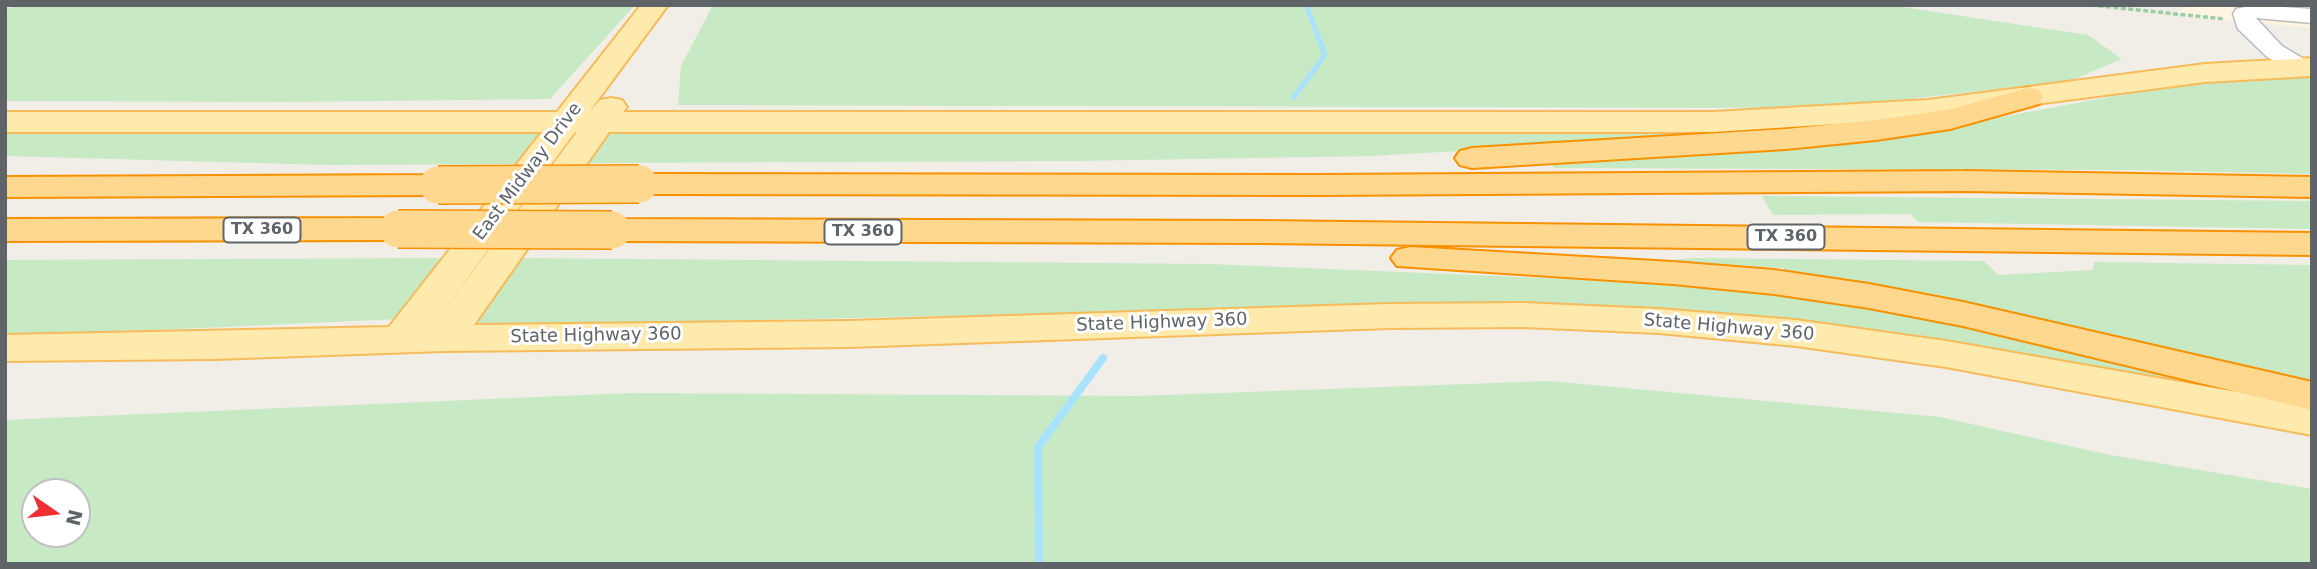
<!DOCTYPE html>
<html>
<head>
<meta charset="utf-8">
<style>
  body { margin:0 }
  #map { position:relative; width:2317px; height:569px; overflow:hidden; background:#f1eee7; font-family:"DejaVu Sans",sans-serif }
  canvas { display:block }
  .frame { position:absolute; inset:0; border:7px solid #5e6468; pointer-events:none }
  .north { position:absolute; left:21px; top:478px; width:70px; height:70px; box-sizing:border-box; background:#fff; border:2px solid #bfc1c3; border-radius:50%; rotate:104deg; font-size:19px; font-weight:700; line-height:28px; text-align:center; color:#5e6468 }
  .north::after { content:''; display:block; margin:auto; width:24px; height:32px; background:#ef2f34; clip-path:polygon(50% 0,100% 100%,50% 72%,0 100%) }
</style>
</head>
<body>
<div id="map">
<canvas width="2317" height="569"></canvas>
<div class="frame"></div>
<div class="north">N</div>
</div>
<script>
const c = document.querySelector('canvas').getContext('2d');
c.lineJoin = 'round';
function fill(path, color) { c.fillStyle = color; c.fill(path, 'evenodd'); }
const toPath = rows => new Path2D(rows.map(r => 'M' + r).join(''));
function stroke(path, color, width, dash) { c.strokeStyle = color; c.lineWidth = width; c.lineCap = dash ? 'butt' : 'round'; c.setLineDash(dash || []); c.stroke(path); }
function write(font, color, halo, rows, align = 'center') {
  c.font = font + ' "DejaVu Sans",sans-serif'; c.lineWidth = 6; c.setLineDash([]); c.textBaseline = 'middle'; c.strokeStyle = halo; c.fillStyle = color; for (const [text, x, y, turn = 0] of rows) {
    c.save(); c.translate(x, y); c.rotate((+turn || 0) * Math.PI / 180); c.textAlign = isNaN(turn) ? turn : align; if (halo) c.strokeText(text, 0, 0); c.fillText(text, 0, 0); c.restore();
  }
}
fill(toPath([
  [2189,5,2312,5,2312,28,2183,17,2177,11]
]), '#fff4df');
fill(toPath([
  [17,5,635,5,550,99,286,102,5,101,5,10],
  [713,5,1889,5,2088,35,2122,59,2070,81,1828,108,678,105,681,66],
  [2312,73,2312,174,2128,170,1554,168,1548,159,1886,134,1980,121,2163,87],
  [1773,126,1780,133,1371,156,1076,161,584,163,608,131],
  [5,128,544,129,522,164,327,165,5,156],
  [1762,196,2312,201,2312,229,1918,222,1910,214,1773,215],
  [447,258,398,319,5,337,5,260],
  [517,258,1211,264,1613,281,1618,278,1797,293,2062,345,2289,405,1465,305,476,326,472,322],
  [1693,258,1984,261,1998,275,2093,270,2094,262,2312,265,2312,388,1784,272,1784,268,1671,263,1671,260],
  [1549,381,1940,417,2105,454,2312,489,2312,564,5,564,5,420,629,393,1138,396],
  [35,492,77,492,77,534,35,534]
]), '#c7e9c4');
stroke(toPath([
  [1294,97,1325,55,1306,5]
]), '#a9e2ff', 5);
stroke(toPath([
  [1039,564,1038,447,1103,358]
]), '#a9e2ff', 8);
const minor = toPath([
  [2254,5,2312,9,2312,23,2256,18,2282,46,2309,62,2312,67,2309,72,2291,72,2266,56,2238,29,2233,14,2236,9,2254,5]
]);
const major = toPath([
  [641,5,668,5,589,112,600,100,611,98,622,100,627,107,623,112,1714,112,1928,100,2205,64,2312,58,2312,76,2205,82,1928,118,1714,132,609,132,474,325,849,321,1389,304,1523,303,1659,309,1796,320,1946,341,2312,405,2312,435,1946,367,1796,346,1659,333,1523,327,1389,328,849,347,444,351,215,359,5,361,5,335,389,327,542,132,5,132,5,112,557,112,641,5],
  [575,132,577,132,432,326,575,132]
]);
const highway = toPath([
  [2028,88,2039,90,2043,97,2039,104,1950,129,1876,140,1786,149,1472,168,1460,165,1455,158,1460,151,1472,148,1786,129,1876,120,1947,110,2028,88],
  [1965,171,2312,177,2312,197,1965,191,1319,195,639,194,627,191,622,184,627,177,639,174,1319,175,1965,171],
  [438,175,450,178,455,185,450,192,438,195,5,197,5,177,438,175],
  [398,218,411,221,416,229,411,237,398,240,5,241,5,219,398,218],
  [612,219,1260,221,2312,233,2312,255,1260,243,612,241,599,238,594,230,599,222,612,219],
  [1410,247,1673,262,1774,270,1869,284,1963,302,2312,382,2312,410,1963,326,1869,308,1774,294,1673,284,1397,266,1391,258,1397,250,1410,247]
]);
stroke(minor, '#b7babe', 3);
stroke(major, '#f6bb5b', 4);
stroke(highway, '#f89100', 4);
stroke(toPath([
  [2091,5,2224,19]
]), '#9dcda6', 3.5, [5, 2.5]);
fill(minor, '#fff');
fill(major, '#ffeaae');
fill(highway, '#ffd890');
const highwayBridge = toPath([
  [438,185,639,184],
  [398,229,612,230]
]);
stroke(highwayBridge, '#f89100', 40, []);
stroke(highwayBridge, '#ffd890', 37);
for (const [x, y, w] of [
  [262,230,77],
  [863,232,77],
  [1786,237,77]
]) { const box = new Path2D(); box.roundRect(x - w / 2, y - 12.5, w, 25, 5); c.fillStyle = '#fff'; c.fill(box); stroke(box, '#5e6468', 2); }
write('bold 16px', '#5e6468', null, [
  ["TX 360",262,230],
  ["TX 360",863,232],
  ["TX 360",1786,237]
]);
write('18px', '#5e6468', '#fff', [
  ["East Midway Drive",528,172,-53],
  ["State Highway 360",1162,323,-2],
  ["State Highway 360",1729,328,5],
  ["State Highway 360",596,336,-1]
]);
</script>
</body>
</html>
